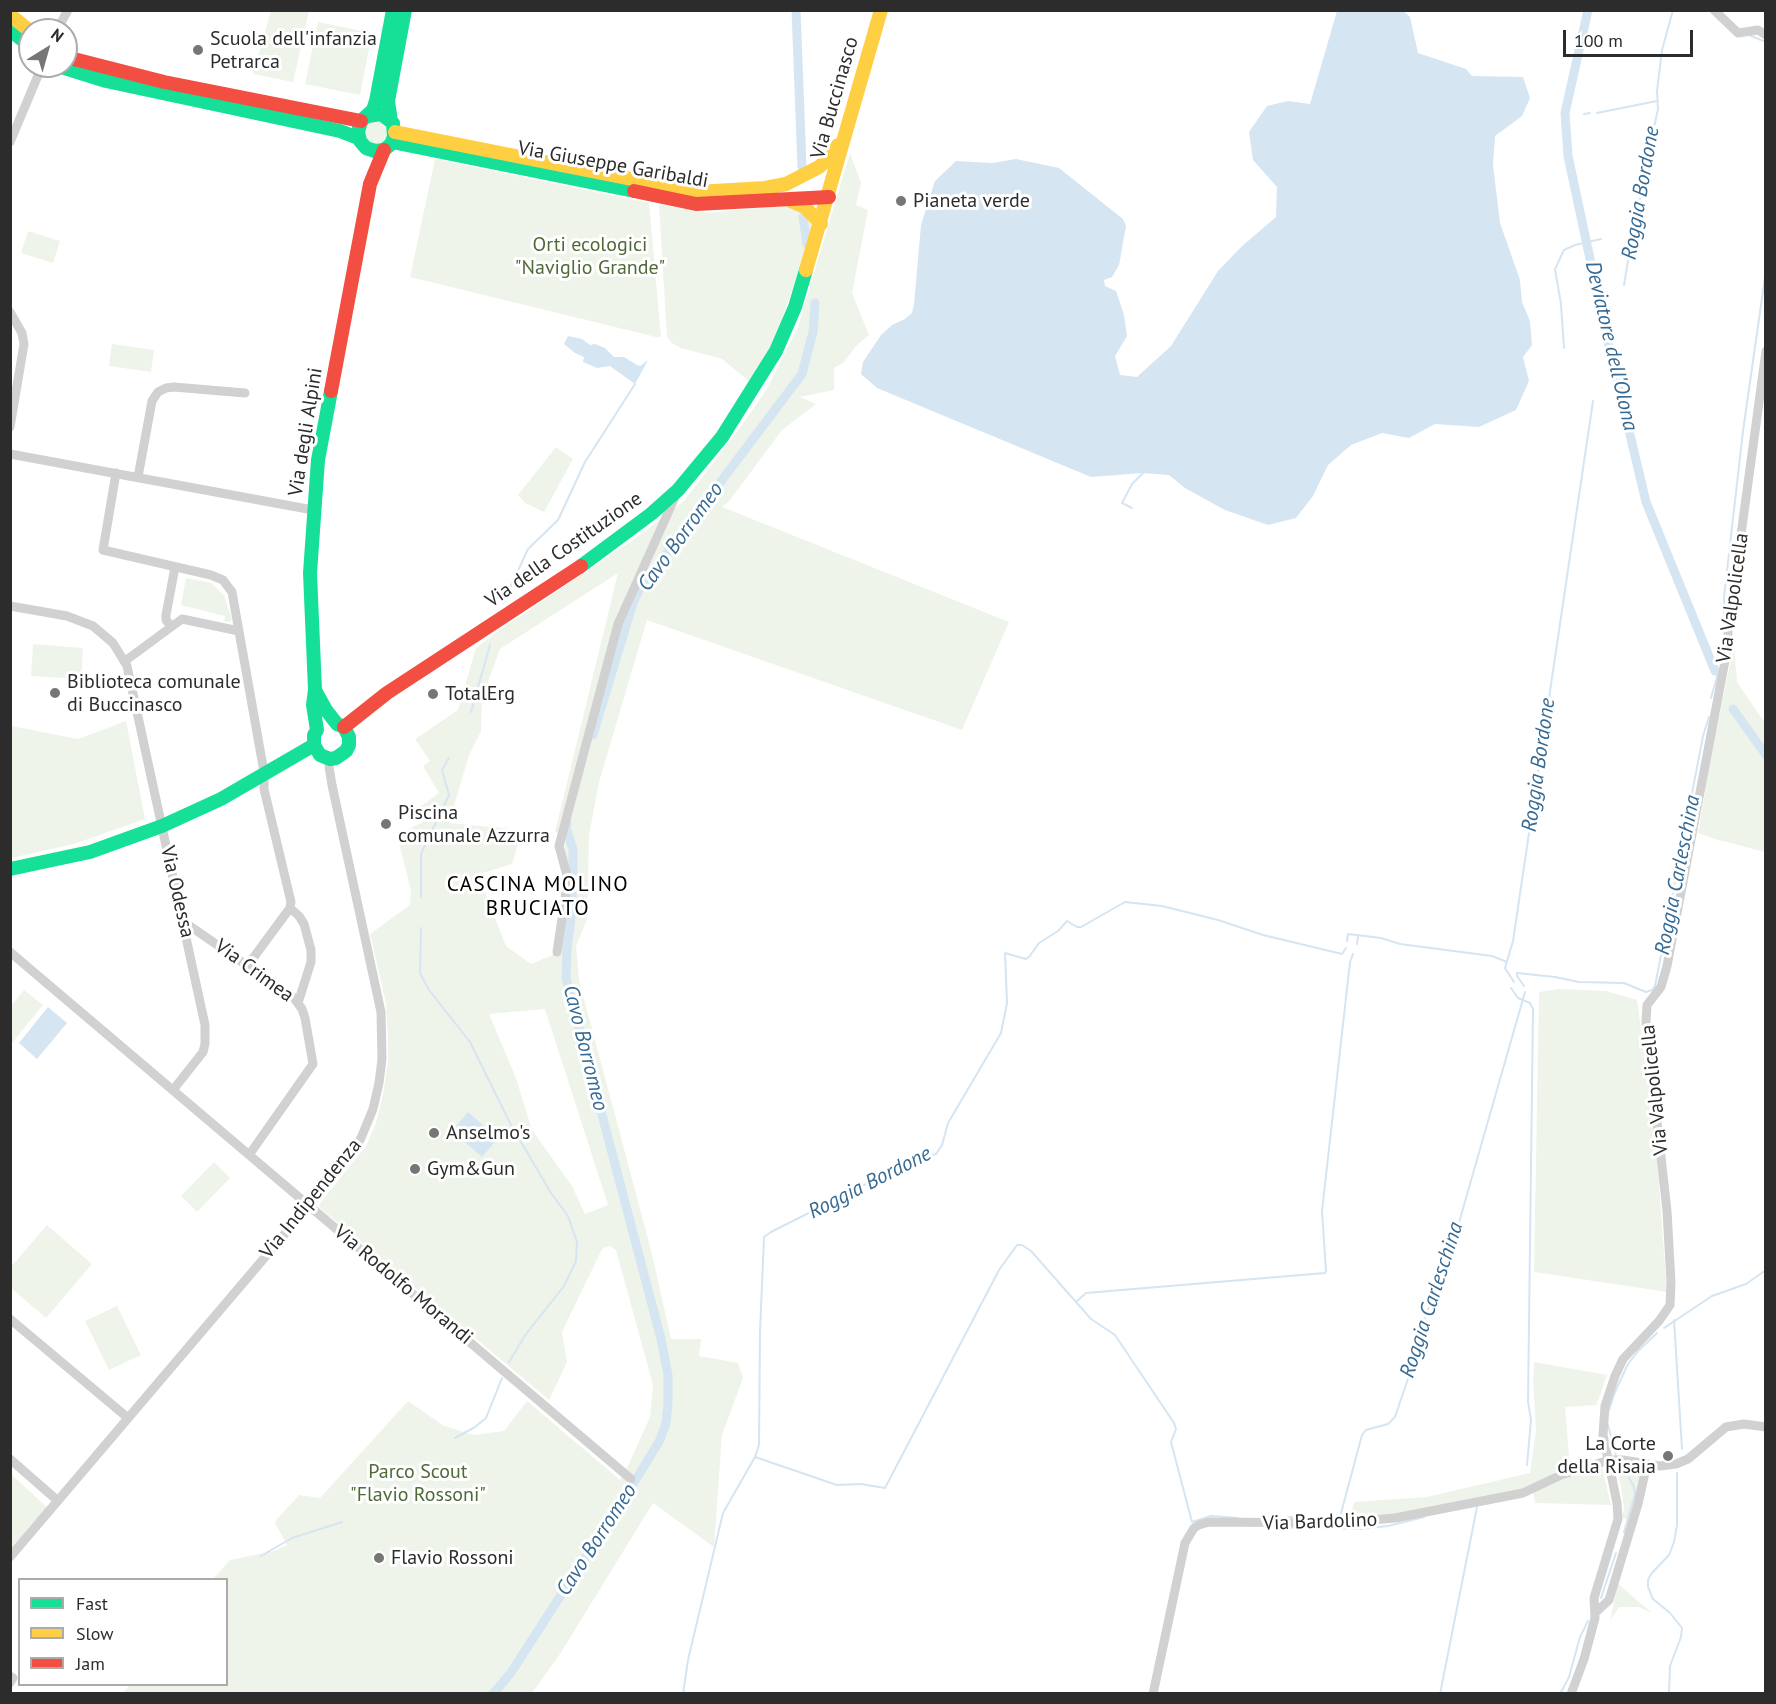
<!DOCTYPE html>
<html>
<head>
<meta charset="utf-8">
<style>
  body { margin:0 }
  #map { position:relative; width:1776px; height:1704px; overflow:hidden; background:#fff; font-family:"PT Sans",sans-serif }
  canvas { display:block }
  .frame { position:absolute; inset:0; border:12px solid #2c2c2c; pointer-events:none }
  .legend { position:absolute; left:18px; top:1578px; width:210px; height:108px; box-sizing:border-box; background:#fff; border:2px solid #ababab; margin:0; padding:8px 10px; list-style:none; font-size:18px; color:#2c2c2c }
  .legend li { display:flex; align-items:center; gap:12px; height:30px }
  .legend b { width:30px; border:2px solid #ababab }
  .north { position:absolute; left:18px; top:18px; width:60px; height:60px; box-sizing:border-box; background:#fff; border:2px solid #ababab; border-radius:50%; rotate:37deg; font-size:16px; font-weight:700; line-height:24px; text-align:center; color:#2c2c2c }
  .north::after { content:''; display:block; margin:auto; width:21px; height:27px; background:#767676; clip-path:polygon(50% 0,100% 100%,50% 72%,0 100%) }
  .scale { position:absolute; left:1563px; top:30px; width:130px; height:27px; box-sizing:border-box; border:3px solid #2c2c2c; border-top:0; padding-left:8px; font-size:18px; line-height:21px; white-space:nowrap; color:#2c2c2c; -webkit-text-stroke:4px #fff; paint-order:stroke }
</style>
</head>
<body>
<div id="map">
<canvas width="1776" height="1704"></canvas>
<div class="frame"></div>
<ul class="legend">
<li><b style="height:8px;background:#16e098"></b>Fast</li>
<li><b style="height:8px;background:#ffcf43"></b>Slow</li>
<li><b style="height:8px;background:#f24e42"></b>Jam</li>
</ul>
<div class="north">N</div>
<div class="scale">100 m</div>
</div>
<script>
const c = document.querySelector('canvas').getContext('2d');
c.lineJoin = 'round';
function fill(path, color) { c.fillStyle = color; c.fill(path, 'evenodd'); }
const toPath = rows => new Path2D(rows.map(r => 'M' + r).join(''));
function stroke(path, color, width, dash) { c.strokeStyle = color; c.lineWidth = width; c.lineCap = dash ? 'butt' : 'round'; c.setLineDash(dash || []); c.stroke(path); }
function write(font, color, halo, rows, align = 'center') {
  c.font = font + ' "PT Sans",sans-serif'; c.lineWidth = 6; c.setLineDash([]); c.textBaseline = 'middle'; c.strokeStyle = halo; c.fillStyle = color; for (const [text, x, y, turn = 0] of rows) {
    c.save(); c.translate(x, y); c.rotate((+turn || 0) * Math.PI / 180); c.textAlign = isNaN(turn) ? turn : align; if (halo) c.strokeText(text, 0, 0); c.fillText(text, 0, 0); c.restore();
  }
}
fill(toPath([
  [271,11,309,11,293,82,253,74],
  [318,22,372,33,360,95,305,84],
  [375,119,386,122,389,138,380,145,368,142,364,135,367,123],
  [850,153,861,183,856,205,868,210,852,293,869,335,857,345,843,363,834,368,834,390,800,397,816,404,782,430,730,500,722,507,1009,622,962,730,647,620,599,782,589,836,587,919,576,946,579,980,652,1254,671,1339,701,1339,699,1356,738,1363,743,1378,722,1435,714,1547,653,1503,560,1654,532,1693,122,1694,130,1685,226,1684,226,1580,213,1579,230,1560,274,1551,287,1545,275,1523,277,1519,299,1495,320,1498,408,1401,444,1426,474,1435,504,1431,527,1401,620,1480,627,1468,650,1417,653,1385,616,1250,610,1246,602,1249,562,1332,567,1362,549,1400,319,1207,321,1202,366,1146,376,1123,383,1094,388,1062,388,1037,386,1003,370,934,410,905,411,891,397,835,427,820,420,807,439,793,423,766,430,761,415,739,458,710,476,648,501,629,633,540,684,501,742,425,767,389,798,327],
  [618,573,555,832,562,834,566,855,560,952,531,964,506,946,482,884,483,873,512,864,522,830,449,823,469,755,481,731,482,698,500,649],
  [545,1009,608,1205,585,1214,572,1186,532,1130,516,1078,489,1014],
  [435,159,649,203,661,337,656,337,410,277],
  [659,204,708,213,790,205,804,214,814,229,772,347,750,382,722,359,681,348,672,343,667,337],
  [28,231,60,241,53,263,21,253],
  [112,344,154,350,151,372,109,366],
  [556,447,573,459,544,512,525,503,518,495],
  [186,578,211,583,224,595,232,619,230,622,224,621,225,616,181,605],
  [33,644,83,648,81,679,31,676],
  [1734,645,1737,682,1765,723,1765,852,1715,839,1698,833,1711,757],
  [126,721,145,819,74,844,11,858,11,726,78,739],
  [1559,989,1606,991,1637,1000,1656,1145,1667,1292,1534,1272,1539,992],
  [24,990,43,1005,12,1043,10,1041,11,1006],
  [214,1162,230,1178,197,1212,181,1196],
  [47,1225,92,1264,46,1318,11,1288,10,1268],
  [117,1306,141,1355,109,1370,85,1321],
  [1534,1362,1607,1375,1598,1401,1597,1401,1597,1405,1565,1407,1570,1468,1557,1471,1530,1488,1393,1515,1350,1518,1354,1502,1427,1497,1530,1473,1536,1429,1533,1381],
  [1621,1463,1644,1470,1629,1520,1622,1518,1624,1507,1618,1469],
  [1602,1467,1611,1505,1535,1503,1533,1491,1554,1481],
  [11,1474,50,1510,11,1557],
  [1618,1584,1652,1613,1639,1607,1619,1607,1610,1621]
]), '#eff4ea');
fill(toPath([
  [1337,11,1403,11,1410,17,1418,53,1466,69,1472,76,1523,77,1530,98,1522,116,1495,136,1493,165,1500,223,1520,280,1522,302,1530,321,1532,345,1523,357,1529,381,1516,410,1479,427,1435,424,1409,438,1382,433,1351,445,1328,465,1313,496,1296,518,1268,525,1225,510,1185,488,1169,475,1142,473,1091,477,877,388,861,374,863,362,881,335,892,325,905,319,912,313,914,304,921,225,935,181,956,161,992,163,1016,159,1059,168,1123,219,1126,226,1119,265,1112,277,1104,280,1105,286,1116,291,1124,315,1127,336,1115,356,1120,375,1137,377,1171,346,1218,271,1241,247,1276,217,1277,187,1253,160,1249,132,1267,106,1288,101,1310,104],
  [568,336,582,339,590,345,595,344,605,348,614,357,624,357,637,365,640,366,648,360,635,384,610,366,597,368,583,362,584,357,575,353,564,344],
  [48,1007,67,1023,37,1059,19,1043],
  [468,1112,498,1138,482,1157,452,1131]
]), '#d5e5f2');
stroke(toPath([
  [1751,36,1766,42],
  [1597,113,1657,101],
  [1584,114,1590,113],
  [1624,285,1634,225,1642,189,1648,140,1655,123,1658,109,1657,91,1662,50,1673,10],
  [1564,348,1561,304,1555,269,1564,250,1575,245,1601,239],
  [1132,508,1122,503,1132,484,1143,473],
  [503,603,528,549,558,520,585,462,635,384],
  [1724,628,1724,597,1743,431,1766,270],
  [1711,698,1719,670],
  [471,712,490,645],
  [421,897,421,854,449,795,442,770,449,758],
  [421,928,420,973,429,990,470,1042,511,1125,551,1193,568,1216,577,1242,576,1261,564,1286,526,1334,509,1362],
  [1347,941,1348,934,1381,938,1400,944,1492,956,1507,962],
  [1357,944,1358,936],
  [1514,982,1505,968,1513,941,1593,401],
  [1524,986,1517,976,1517,973,1555,977,1579,982,1624,983,1646,992,1652,990,1655,986,1703,736,1709,717],
  [1511,988,1518,998,1530,1003,1533,1009,1528,1402,1531,1420,1527,1465],
  [1076,1302,1086,1293,1325,1273,1326,1271,1322,1211,1350,962,1353,954],
  [1674,1320,1682,1449],
  [1664,1328,1712,1296,1746,1284,1766,1270],
  [1609,1410,1615,1392,1628,1364,1638,1351,1657,1333],
  [1608,1425,1616,1456],
  [455,1438,475,1427,486,1418,502,1378],
  [755,1457,837,1485,861,1484,885,1488,999,1270,1017,1245,1022,1245,1031,1251,1091,1319,1115,1335,1174,1423,1176,1429,1171,1442,1192,1522,1211,1516,1238,1518],
  [1623,1466,1634,1487,1635,1494,1624,1532],
  [1265,1517,1340,1517,1362,1435,1366,1430,1388,1424,1395,1417,1413,1364,1426,1314,1448,1261,1525,992],
  [1266,1527,1360,1529,1388,1526,1424,1517],
  [261,1556,292,1538,342,1522],
  [1601,1598,1616,1553],
  [683,1694,688,1660,723,1513,755,1457,759,1445,760,1332,764,1237,771,1232,912,1161,936,1154,942,1145,948,1123,1001,1033,1007,1003,1005,953,1026,959,1029,957,1039,943,1058,931,1067,921,1077,927,1081,927,1125,902,1162,906,1218,920,1263,935,1338,953,1342,954,1346,948],
  [1440,1694,1477,1507],
  [1560,1694,1569,1677,1580,1637,1588,1621],
  [1669,1694,1670,1666,1681,1637,1682,1628,1670,1613,1653,1599,1648,1587,1648,1580,1651,1574,1669,1555,1674,1542,1677,1525,1677,1473]
]), '#d5e5f2', 2);
stroke(toPath([
  [796,10,802,167],
  [1588,10,1565,113,1568,156,1607,338,1646,502,1715,671],
  [803,217,807,244],
  [1733,709,1766,755],
  [593,735,633,603,639,590,802,374,813,332,815,303],
  [493,1694,510,1674,640,1473,660,1440,666,1423,668,1404,668,1375,661,1339,566,978,567,948,571,918,573,875,573,849,566,828,567,823]
]), '#d5e5f2', 9);
stroke(toPath([
  [1714,10,1738,33,1758,30,1766,35],
  [57,30,68,10],
  [10,142,42,66],
  [10,312,22,333,24,344,10,427],
  [10,454,313,510],
  [116,473,103,550,211,575,223,580,232,592,264,772,264,789,291,902,290,908,248,965],
  [138,477,152,401,158,392,166,388,174,387,245,393],
  [10,606,67,616,93,626,113,643,127,666,205,1025,205,1044,203,1052,173,1090],
  [171,626,166,620,166,615,175,567],
  [125,661,182,619,239,631],
  [290,908,299,916,304,924,311,950,311,962,298,1003],
  [184,922,294,998,302,1009,305,1018,313,1064,249,1155],
  [10,952,631,1479],
  [557,952,568,879,559,846,618,624,676,495],
  [10,1319,128,1418],
  [10,1459,58,1501],
  [10,1557,351,1156,361,1138,373,1109,379,1083,382,1059,381,1012,332,785,329,767,330,759],
  [1595,1613,1609,1600,1638,1504,1647,1464],
  [10,1676,13,1678,10,1683],
  [1153,1694,1185,1543,1194,1528,1199,1525,1209,1522,1338,1523,1395,1518,1523,1493,1561,1475,1609,1460,1623,1460,1660,1466,1676,1464,1688,1459,1726,1427,1744,1424,1766,1427],
  [1571,1694,1584,1659,1595,1618,1594,1598,1618,1519,1617,1503,1603,1435,1605,1406,1615,1376,1623,1359,1659,1321,1670,1305,1671,1282,1667,1211,1646,1022,1647,1005,1661,987,1667,966,1728,645,1728,630,1766,351]
]), '#d1d1d1', 9);
stroke(toPath([
  [10,30,30,46],
  [58,66,106,81,340,131,358,138],
  [368,116,381,114,393,123,394,137,391,144,384,150,375,151,366,148,360,141,358,132,361,121,373,110,376,101,393,10],
  [391,121,388,101,405,10],
  [392,142,634,191],
  [581,566,651,514,678,490,722,437,776,351,795,307,806,270],
  [315,690,326,710,337,724,344,727,349,737,349,745,346,751,336,758,330,759,320,755,314,745,314,735,317,730,313,705,315,690,310,573,318,460,331,391],
  [10,869,90,852,162,826,221,799,314,745]
]), '#16e098', 14);
stroke(toPath([
  [10,15,30,31],
  [395,132,697,192,765,188,786,184,819,167,831,156,838,145],
  [791,201,805,207,821,224],
  [806,270,881,10]
]), '#ffcf43', 14);
stroke(toPath([
  [66,57,164,82,361,121],
  [634,191,696,204,829,197],
  [331,391,370,184,384,150],
  [344,727,387,693,581,566]
]), '#f24e42', 14);
for (const [x, y, r, color] of [
  [198,50,6,"#767676"],
  [901,201,6,"#767676"],
  [55,693,6,"#767676"],
  [433,694,6,"#767676"],
  [386,824,6,"#767676"],
  [434,1133,6,"#767676"],
  [415,1169,6,"#767676"],
  [1668,1456,6,"#767676"],
  [379,1558,6,"#767676"]
]) { const dot = new Path2D(); dot.arc(x, y, r, 0, 2 * Math.PI); c.fillStyle = color; c.fill(dot); stroke(dot, '#fff', 2); }
write('20px', '#2c2c2c', '#fff', [
  ["Scuola dell'infanzia",210,39],
  ["Petrarca",210,62],
  ["Pianeta verde",913,201],
  ["Biblioteca comunale",67,682],
  ["di Buccinasco",67,705],
  ["TotalErg",445,694],
  ["Piscina",398,813],
  ["comunale Azzurra",398,836],
  ["Anselmo's",446,1133],
  ["Gym&Gun",427,1169],
  ["La Corte",1656,1444,"right"],
  ["della Risaia",1656,1467,"right"],
  ["Flavio Rossoni",391,1558]
], 'left');
write('20px', '#2c2c2c', '#fff', [
  ["Via Buccinasco",835,98,-74],
  ["Via Giuseppe Garibaldi",613,165,10],
  ["Via degli Alpini",306,432,-81],
  ["Via della Costituzione",564,550,-35],
  ["Via Valpolicella",1733,598,-82],
  ["Via Odessa",177,892,77],
  ["Via Crimea",254,971,36],
  ["Via Valpolicella",1655,1090,-96],
  ["Via Indipendenza",311,1199,-51],
  ["Via Rodolfo Morandi",403,1285,40],
  ["Via Bardolino",1320,1522,-2]
]);
write('20px', '#4d6a37', '#fff', [
  ["Orti ecologici",590,245],
  ["\"Naviglio Grande\"",590,268],
  ["Parco Scout",418,1472],
  ["\"Flavio Rossoni\"",418,1495]
]);
write('italic 21px', '#366a93', '#fff', [
  ["Roggia Bordone",1641,193,-80],
  ["Deviatore dell'Olona",1611,346,77],
  ["Cavo Borromeo",681,537,-54],
  ["Roggia Bordone",1539,765,-82],
  ["Roggia Carleschina",1678,875,-79],
  ["Cavo Borromeo",585,1048,76],
  ["Roggia Bordone",870,1183,-27],
  ["Roggia Carleschina",1432,1300,-72],
  ["Cavo Borromeo",597,1540,-57]
]);
c.letterSpacing = '1.5px';
write('21px', '#000', '#fff', [
  ["CASCINA MOLINO",538,885],
  ["BRUCIATO",538,909]
]);
c.letterSpacing = '0px';
</script>
</body>
</html>
